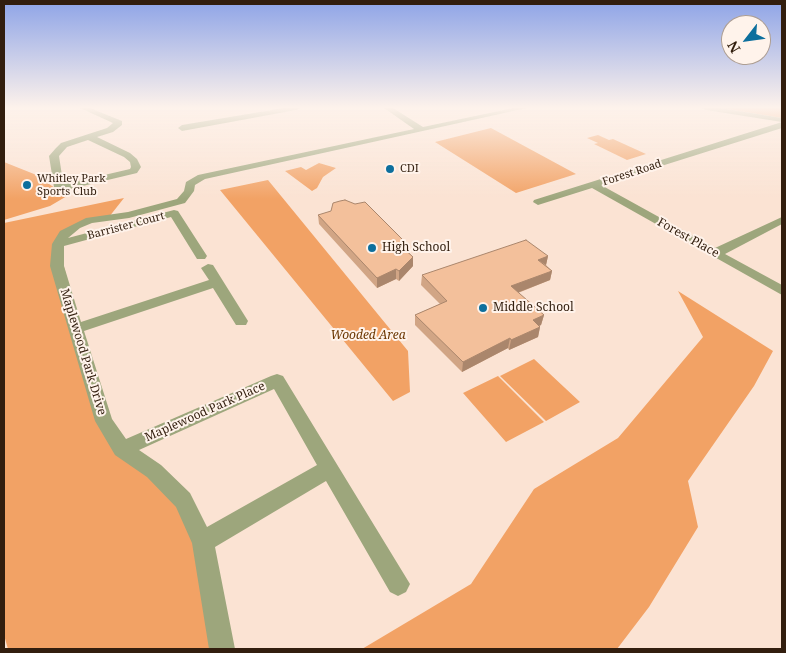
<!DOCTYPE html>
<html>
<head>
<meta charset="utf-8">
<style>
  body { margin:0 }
  #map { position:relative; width:786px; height:653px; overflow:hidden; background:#fbe3d3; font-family:"Noto Serif",serif }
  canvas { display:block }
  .frame { position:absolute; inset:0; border:5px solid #321e0e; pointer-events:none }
  .north { position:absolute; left:721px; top:15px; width:50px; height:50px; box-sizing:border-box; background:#fff3eb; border:1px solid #ad9e93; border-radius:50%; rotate:240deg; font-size:14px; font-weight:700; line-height:20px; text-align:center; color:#321e0e }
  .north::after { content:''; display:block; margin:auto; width:18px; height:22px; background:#0d6f9d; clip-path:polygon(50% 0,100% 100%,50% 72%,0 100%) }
</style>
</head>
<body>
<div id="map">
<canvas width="786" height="653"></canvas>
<div class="frame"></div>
<div class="north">N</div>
</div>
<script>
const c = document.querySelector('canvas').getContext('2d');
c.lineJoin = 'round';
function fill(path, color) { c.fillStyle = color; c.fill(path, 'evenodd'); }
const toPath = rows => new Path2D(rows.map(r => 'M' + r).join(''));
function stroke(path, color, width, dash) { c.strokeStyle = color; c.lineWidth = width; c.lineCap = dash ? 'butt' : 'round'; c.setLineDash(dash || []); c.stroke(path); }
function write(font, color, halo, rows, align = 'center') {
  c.font = font + ' "Noto Serif",serif'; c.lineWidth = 4; c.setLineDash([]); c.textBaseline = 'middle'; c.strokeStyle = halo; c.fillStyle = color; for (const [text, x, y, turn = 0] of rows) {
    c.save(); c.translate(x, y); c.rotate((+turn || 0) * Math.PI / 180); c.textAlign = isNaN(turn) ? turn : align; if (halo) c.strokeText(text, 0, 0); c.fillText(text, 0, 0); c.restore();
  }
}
fill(toPath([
  [721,108,782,108,782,118],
  [491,128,576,174,516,193,435,142],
  [598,135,609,140,613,139,646,154,627,160,594,144,598,143,587,138],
  [4,162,34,174,67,196,50,206,4,220],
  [319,163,336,168,323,177,317,188,312,191,285,171,301,167,306,170],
  [268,180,408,351,410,392,393,401,220,190],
  [124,198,109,217,90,220,58,244,104,421,154,471,203,542,222,649,8,649,4,635,4,223],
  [678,291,773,351,754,386,688,481,698,527,649,607,617,649,362,649,471,584,534,489,618,438,703,337],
  [534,359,580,402,546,421,500,376],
  [498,376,544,422,506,442,463,393]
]), '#f2a265');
fill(toPath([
  [80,108,90,108,122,121,122,125,113,132,97,137,130,153,137,159,141,167,137,173,70,189,54,187,49,156,56,148,61,143,107,128,113,123,80,108],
  [88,140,124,157,130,162,131,167,130,169,70,183,63,182,59,156,67,147,88,140],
  [284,108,300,108,296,110,182,131,178,128,182,125,284,108],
  [384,108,393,108,423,127,513,108,527,108,205,179,195,185,194,191,185,203,129,218,92,223,80,228,68,238,174,210,178,211,207,256,205,259,197,259,171,217,64,246,64,266,81,322,209,280,201,268,208,264,213,265,248,321,246,325,236,325,213,288,84,331,112,419,126,439,271,376,277,374,283,376,410,584,406,592,398,596,390,592,326,481,215,547,235,649,209,649,192,543,176,507,147,477,115,455,95,421,50,266,52,244,60,231,86,218,128,212,177,199,184,191,186,182,198,175,414,129,384,108],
  [274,389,317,465,207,527,190,493,161,465,139,450,274,389],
  [702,108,720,108,782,118,782,128,601,185,715,248,782,217,782,224,725,254,782,285,782,295,592,188,538,205,533,202,534,200,782,122,706,110,702,108]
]), '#9da67c');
fill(toPath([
  [318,215,407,251,413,257,413,266,399,281,396,279,377,288,319,224],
  [548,256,546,265,552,271,550,280,518,293,544,315,541,325,539,326,540,327,538,337,509,350,508,348,462,372,415,325,415,315,440,304,421,285,422,275]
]), '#d1a585');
fill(toPath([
  [407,244,407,253,401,246],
  [548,256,546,265,538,260],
  [413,257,413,266,399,281,399,271],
  [396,269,396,279,377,288,377,278],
  [552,271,550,280,509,296,511,286],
  [544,315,541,325,530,330,533,320],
  [540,327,538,337,509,350,511,340],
  [510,338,508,348,462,372,463,362]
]), '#aa866c');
const building = toPath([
  [345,200,355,204,365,202,407,244,401,246,413,257,399,271,396,269,377,278,318,215,331,211,333,203,340,201,345,200],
  [526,240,548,256,538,260,552,271,511,286,544,315,533,320,540,327,511,340,510,338,463,362,415,315,447,301,422,275,526,240]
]);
fill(building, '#f3c09b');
stroke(building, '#aa866c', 1);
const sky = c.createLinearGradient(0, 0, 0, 199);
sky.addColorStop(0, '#8ea4e7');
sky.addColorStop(0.54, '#fdf2eb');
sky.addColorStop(1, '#fdf2eb00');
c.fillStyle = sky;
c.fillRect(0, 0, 786, 199);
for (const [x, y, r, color] of [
  [390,169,5,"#0d6f9d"],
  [27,185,5,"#0d6f9d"],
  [372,248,5,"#0d6f9d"],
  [483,308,5,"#0d6f9d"]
]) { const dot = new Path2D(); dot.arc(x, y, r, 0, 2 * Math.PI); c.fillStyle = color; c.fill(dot); stroke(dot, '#fff3eb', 2); }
write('11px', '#321e0e', '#fff3eb', [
  ["CDI",400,169],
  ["Whitley Park",37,179],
  ["Sports Club",37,192]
], 'left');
write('11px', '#321e0e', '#fff3eb', [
  ["Forest Road",632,173,-18],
  ["Barrister Court",126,226,-15]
]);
write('12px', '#321e0e', '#fff3eb', [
  ["Forest Place",688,238,29],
  ["Maplewood Park Drive",83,352,73],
  ["Maplewood Park Place",205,412,-24]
]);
write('12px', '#321e0e', '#fff3eb', [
  ["High School",382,248],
  ["Middle School",493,308]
], 'left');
write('italic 12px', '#6c3702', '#fff3eb', [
  ["Wooded Area",368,336]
]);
</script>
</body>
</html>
